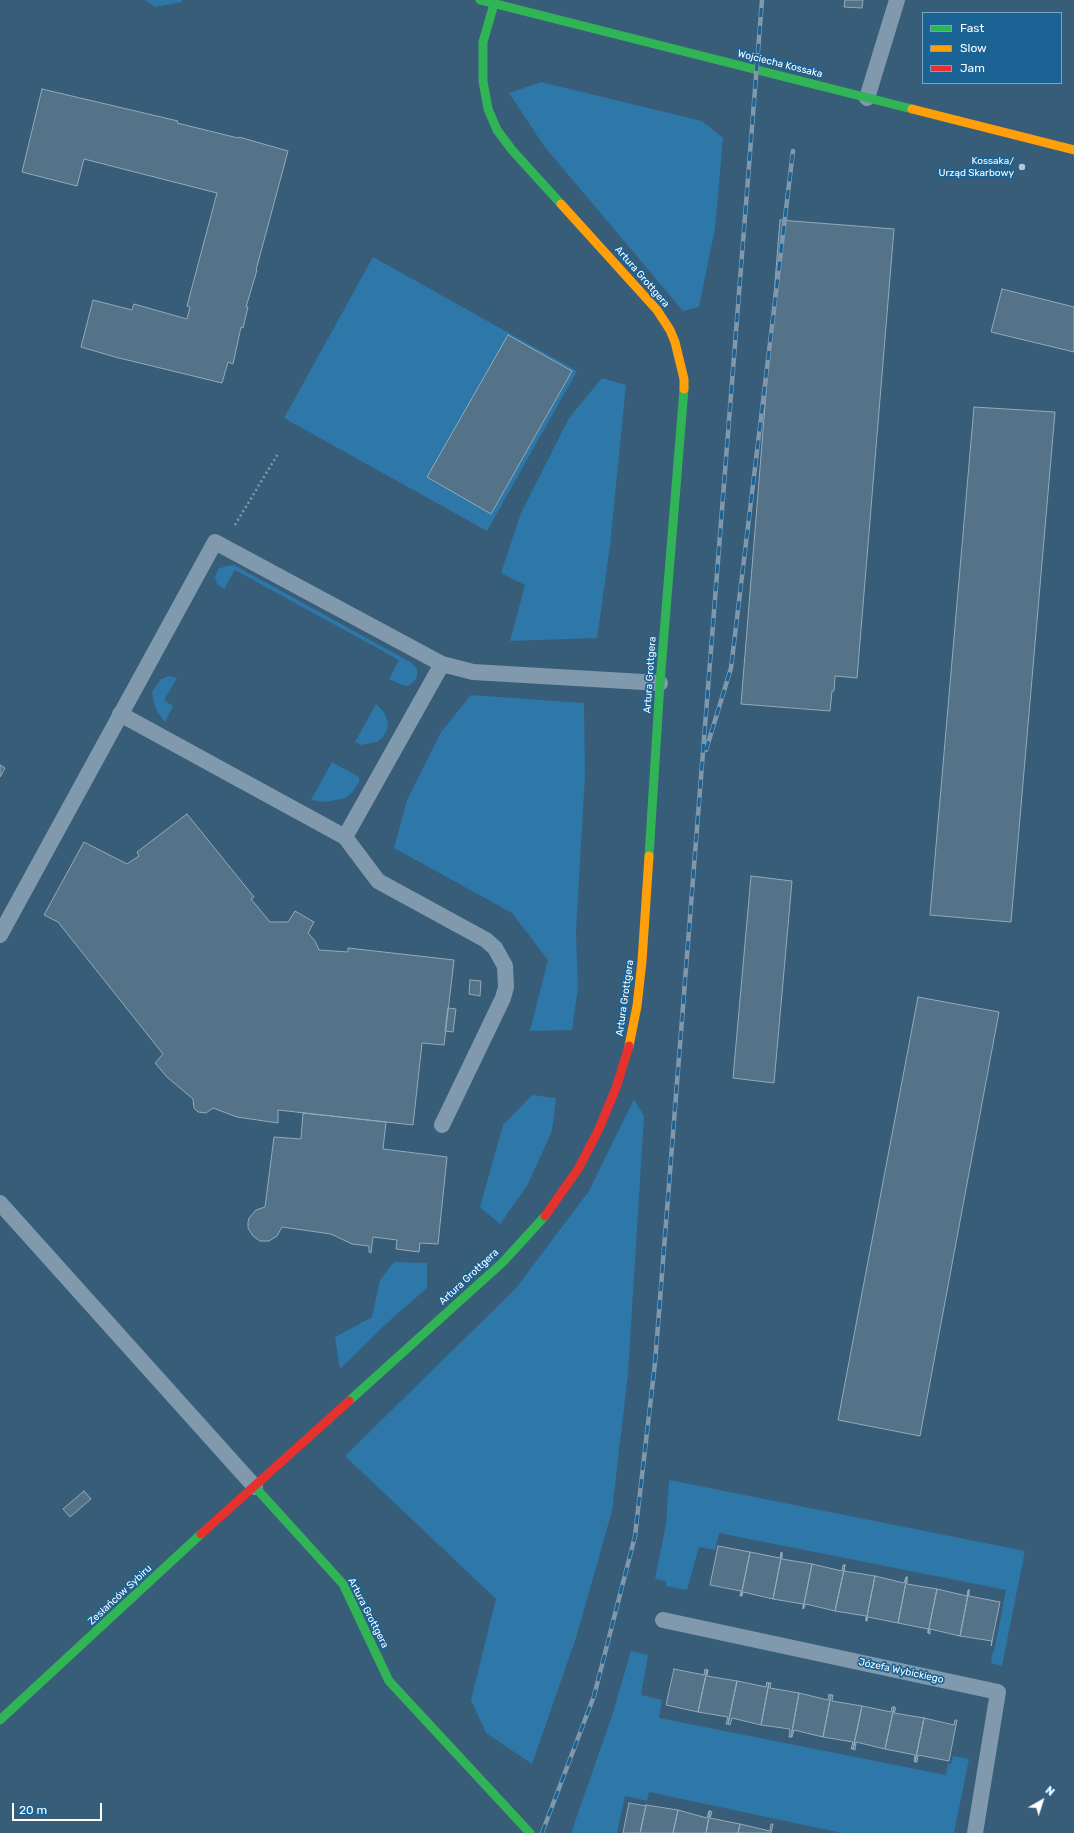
<!DOCTYPE html>
<html>
<head>
<meta charset="utf-8">
<style>
  body { margin:0 }
  #map { position:relative; width:1074px; height:1833px; overflow:hidden; background:#375d79; font-family:Rubik,sans-serif }
  canvas { display:block }
  .legend { position:absolute; left:922px; top:12px; width:140px; height:72px; box-sizing:border-box; background:#1b6295; border:1px solid #76a1bf; margin:0; padding:5px 7px; list-style:none; font-size:12px; color:#fff }
  .legend li { display:flex; align-items:center; gap:8px; height:20px }
  .legend b { width:20px; border:1px solid #76a1bf }
  .north { position:absolute; left:1022px; top:1781px; width:40px; height:40px; -webkit-text-stroke:3px #1b6295; paint-order:stroke; rotate:39deg; font-size:11px; font-weight:700; line-height:16px; text-align:center; color:#fff }
  .north::after { content:''; display:block; margin:auto; width:14px; height:18px; background:#fff; clip-path:polygon(50% 0,100% 100%,50% 72%,0 100%) }
  .scale { position:absolute; left:12px; top:1803px; width:90px; height:18px; box-sizing:border-box; border:2px solid #fff; border-top:0; padding-left:5px; font-size:12px; line-height:14px; white-space:nowrap; color:#fff; -webkit-text-stroke:3px #1b6295; paint-order:stroke }
</style>
</head>
<body>
<div id="map">
<canvas width="1074" height="1833"></canvas>
<ul class="legend">
<li><b style="height:5px;background:#30b455"></b>Fast</li>
<li><b style="height:5px;background:#ff9f0a"></b>Slow</li>
<li><b style="height:5px;background:#e5322d"></b>Jam</li>
</ul>
<div class="north">N</div>
<div class="scale">20 m</div>
</div>
<script>
const c = document.querySelector('canvas').getContext('2d');
c.lineJoin = 'round';
function fill(path, color) { c.fillStyle = color; c.fill(path, 'evenodd'); }
const toPath = rows => new Path2D(rows.map(r => 'M' + r).join(''));
function stroke(path, color, width, dash) { c.strokeStyle = color; c.lineWidth = width; c.lineCap = dash ? 'butt' : 'round'; c.setLineDash(dash || []); c.stroke(path); }
function write(font, color, halo, rows, align = 'center') {
  c.font = font + ' Rubik,sans-serif'; c.lineWidth = 3.5; c.setLineDash([]); c.textBaseline = 'middle'; c.strokeStyle = halo; c.fillStyle = color; for (const [text, x, y, turn = 0] of rows) {
    c.save(); c.translate(x, y); c.rotate((+turn || 0) * Math.PI / 180); c.textAlign = isNaN(turn) ? turn : align; if (halo) c.strokeText(text, 0, 0); c.fillText(text, 0, 0); c.restore();
  }
}
fill(toPath([
  [145,0,182,0,182,2,155,7],
  [541,82,702,121,723,138,715,229,699,307,683,311,544,146,509,93],
  [373,257,577,371,487,531,284,418],
  [602,378,626,385,610,546,597,638,510,641,525,585,501,573,521,513,569,418],
  [234,565,412,663,417,669,417,676,414,682,408,686,402,685,389,679,399,660,235,570,224,589,217,584,215,578,218,569,226,566],
  [169,676,177,678,164,700,173,706,165,722,158,713,154,704,152,692,161,679],
  [471,695,584,703,585,775,576,932,578,987,572,1030,530,1031,548,960,512,913,394,848,407,800,441,732],
  [376,704,384,712,388,722,387,730,383,737,377,742,361,745,355,742],
  [332,762,359,777,359,782,354,790,346,798,325,802,311,800],
  [532,1095,556,1098,552,1131,527,1186,500,1224,480,1207,503,1125],
  [634,1099,644,1116,628,1374,612,1511,576,1638,532,1764,486,1733,471,1700,496,1599,345,1456,516,1288,589,1191],
  [394,1262,427,1263,427,1288,388,1322,340,1369,335,1337,372,1317,380,1280],
  [669,1480,1025,1551,1002,1666,991,1663,993,1651,994,1652,1006,1590,719,1533,715,1550,699,1547,687,1590,666,1586,666,1581,655,1579,666,1524],
  [631,1651,648,1655,641,1695,662,1700,659,1718,946,1775,948,1764,951,1764,953,1756,969,1759,954,1833,842,1833,649,1792,647,1801,625,1796,617,1833,571,1833,612,1716]
]), '#2d77a9');
const building = toPath([
  [845,0,863,0,862,8,844,7,845,0],
  [42,89,178,121,177,123,238,138,239,137,288,151,256,270,257,270,246,307,248,307,243,328,241,327,233,364,228,362,222,383,115,357,81,347,93,300,132,310,134,304,187,319,190,307,187,306,217,193,84,159,77,186,22,172,42,89],
  [780,220,894,229,857,678,835,676,834,691,832,691,830,711,741,704,780,220],
  [1002,289,1074,307,1074,352,991,332,1002,289],
  [508,335,572,371,491,514,427,477,508,335],
  [974,407,1055,412,1011,922,930,915,974,407],
  [0,765,5,768,0,777,0,765],
  [187,814,254,897,251,899,270,922,288,922,295,911,314,922,308,933,315,941,319,950,348,952,348,948,454,960,444,1045,422,1043,413,1125,278,1110,278,1123,237,1117,213,1108,206,1113,198,1112,194,1108,193,1099,167,1077,155,1063,163,1054,58,922,44,915,84,842,127,864,139,856,137,852,187,814],
  [751,876,792,881,774,1083,733,1078,751,876],
  [470,980,481,981,480,996,469,994,470,980],
  [918,997,999,1012,920,1436,838,1420,918,997],
  [448,1008,456,1009,453,1032,445,1031,448,1008],
  [303,1113,386,1122,383,1149,447,1157,438,1244,420,1243,419,1252,396,1249,397,1240,373,1237,371,1253,369,1252,369,1246,352,1244,331,1234,282,1227,277,1236,269,1241,260,1241,253,1236,248,1228,248,1222,249,1218,256,1210,265,1207,274,1137,301,1139,303,1113],
  [84,1491,91,1499,70,1517,63,1509,84,1491],
  [718,1546,750,1552,741,1596,740,1596,741,1591,710,1585,718,1546],
  [750,1552,780,1558,781,1552,782,1553,773,1599,743,1592,742,1596,741,1596,750,1552],
  [782,1553,782,1559,812,1564,803,1609,803,1604,773,1599,782,1553],
  [812,1564,842,1571,843,1565,845,1565,835,1611,806,1604,803,1609,812,1564],
  [845,1565,844,1571,875,1576,866,1621,866,1616,835,1611,845,1565],
  [875,1576,904,1583,906,1577,907,1577,898,1623,868,1617,867,1621,866,1621,875,1576],
  [907,1577,907,1584,937,1589,928,1633,928,1629,898,1623,907,1577],
  [937,1589,967,1596,968,1590,969,1590,960,1636,930,1629,930,1634,928,1633,937,1589],
  [969,1590,969,1596,1000,1602,991,1646,992,1641,960,1636,969,1590],
  [674,1669,704,1675,705,1669,707,1670,698,1712,666,1705,674,1669],
  [707,1670,708,1670,707,1676,737,1681,728,1724,726,1724,728,1717,698,1712,707,1670],
  [737,1681,766,1687,767,1682,769,1683,761,1725,732,1718,730,1725,728,1724,737,1681],
  [769,1683,771,1683,770,1688,799,1693,791,1737,789,1737,790,1729,761,1725,769,1683],
  [799,1693,828,1700,829,1694,831,1695,823,1737,794,1730,792,1737,791,1737,799,1693],
  [831,1695,833,1695,832,1701,862,1706,853,1749,851,1749,853,1742,823,1737,831,1695],
  [862,1706,891,1712,892,1707,894,1707,885,1749,856,1742,855,1750,853,1749,862,1706],
  [894,1707,896,1708,894,1713,924,1718,915,1762,914,1761,915,1755,885,1749,894,1707],
  [924,1718,954,1725,955,1720,957,1720,949,1761,918,1755,917,1762,915,1762,924,1718],
  [629,1803,646,1806,640,1833,623,1833,629,1803],
  [646,1805,678,1810,673,1833,640,1833,646,1805],
  [678,1810,707,1818,709,1811,710,1811,706,1833,673,1833,678,1810],
  [710,1811,712,1812,710,1818,740,1824,738,1833,706,1833,710,1811],
  [740,1824,770,1831,771,1824,773,1824,771,1833,738,1833,740,1824]
]);
fill(building, '#547288');
stroke(building, '#94aab9', 1);
stroke(toPath([
  [235,525,279,452]
]), '#8099ac', 2.5, [2, 3]);
stroke(toPath([
  [867,98,897,0],
  [120,714,345,837,378,881,486,940,495,948,505,966,506,987,503,998,442,1125],
  [345,837,442,664],
  [0,935,215,542,442,664,473,672,660,683],
  [0,1203,255,1487],
  [663,1620,998,1692,975,1833]
]), '#8099ac', 16);
stroke(toPath([
  [480,0,912,109],
  [494,4,483,42,483,81,488,109,497,130,512,150,561,204],
  [649,856,660,683,684,389],
  [349,1401,503,1262,545,1216],
  [255,1487,343,1584,389,1681,530,1833],
  [0,1720,201,1534]
]), '#30b455', 9);
stroke(toPath([
  [912,109,1074,150],
  [561,204,657,310,670,330,675,342,684,379,684,389],
  [629,1046,637,1006,642,961,649,856]
]), '#ff9f0a', 9);
stroke(toPath([
  [545,1216,578,1169,598,1131,616,1088,629,1046],
  [201,1534,349,1401]
]), '#e5322d', 9);
const rail = toPath([
  [706,750,731,668,793,151],
  [542,1833,594,1696,635,1536,655,1363,762,0]
]);
stroke(rail, '#7f98ab', 4.5);
stroke(rail, '#1b6295', 3, [9]);
for (const [x, y, r, color] of [
  [1022,167,4,"#b9c6d0"]
]) { const dot = new Path2D(); dot.arc(x, y, r, 0, 2 * Math.PI); c.fillStyle = color; c.fill(dot); stroke(dot, '#1b6295', 1.5); }
write('10px', '#fff', '#1b6295', [
  ["Wojciecha Kossaka",780,64,14],
  ["Artura Grottgera",642,277,49],
  ["Artura Grottgera",650,675,-86],
  ["Artura Grottgera",625,998,-82],
  ["Artura Grottgera",469,1277,-43],
  ["Zesłańców Sybiru",120,1595,-43],
  ["Artura Grottgera",368,1613,63],
  ["Józefa Wybickiego",901,1671,12]
]);
write('10px', '#fff', '#1b6295', [
  ["Kossaka/",1014,161],
  ["Urząd Skarbowy",1014,173]
], 'right');
</script>
</body>
</html>
